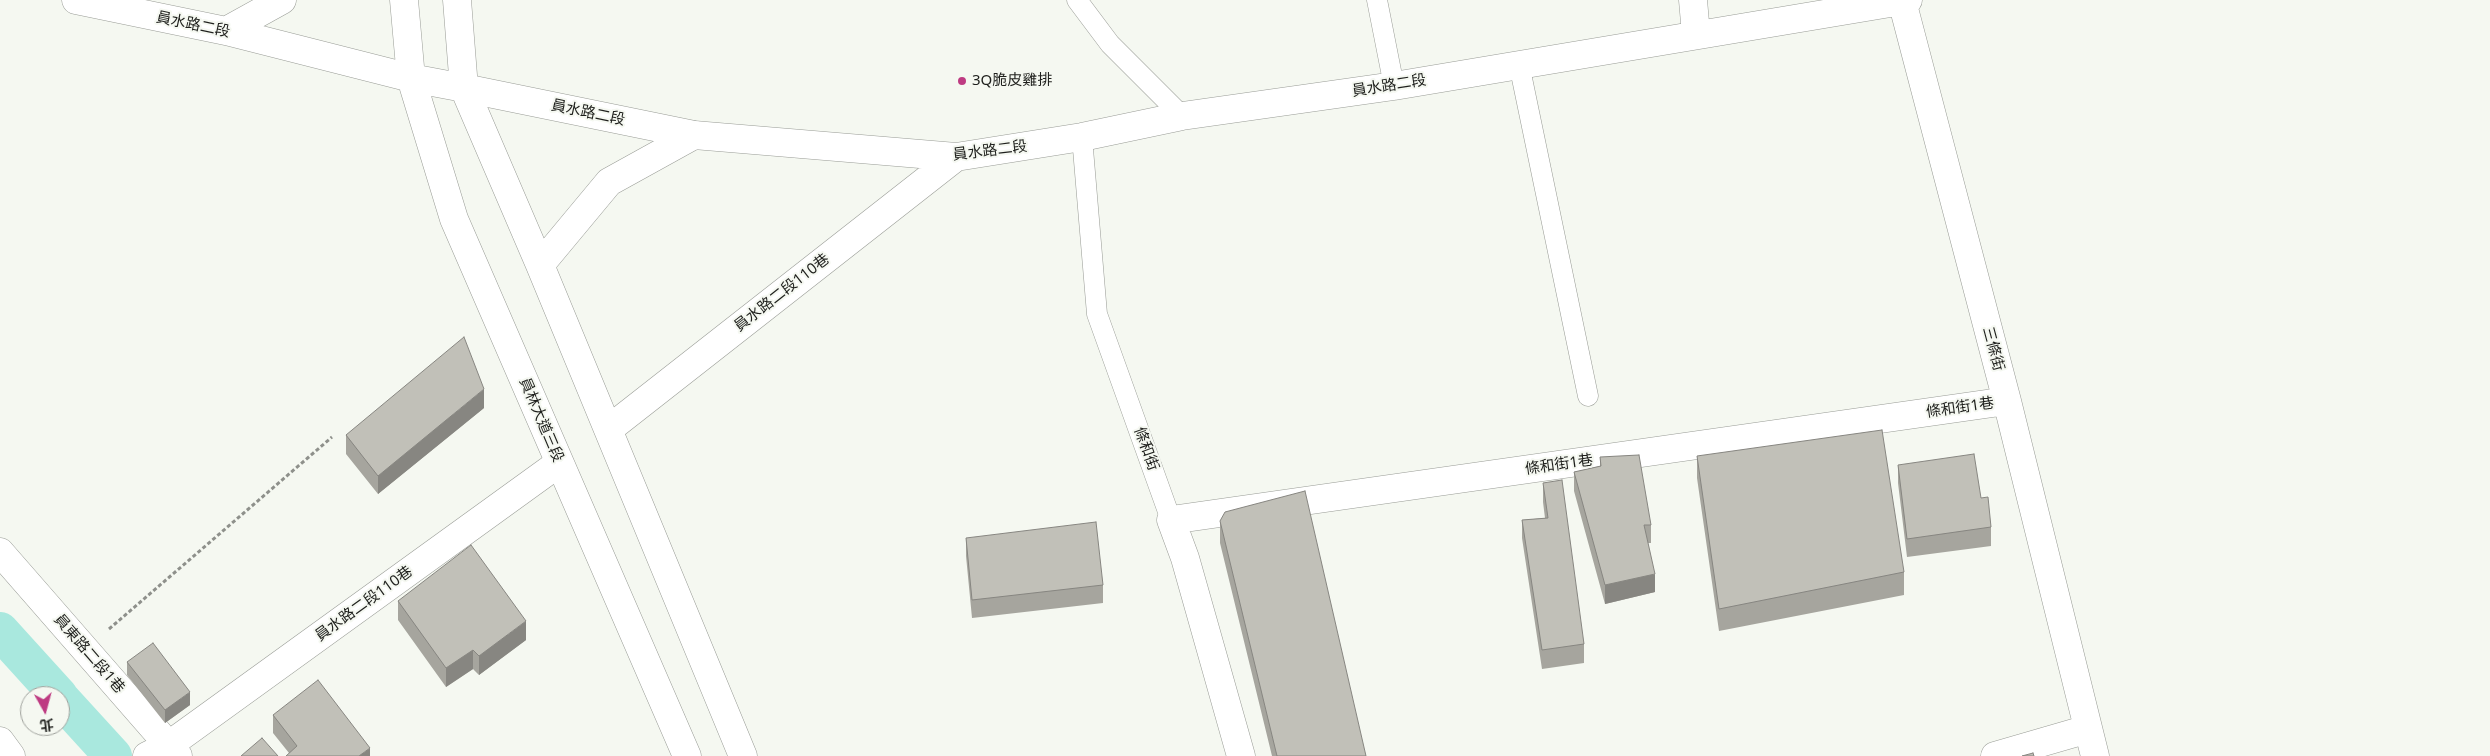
<!DOCTYPE html>
<html>
<head>
<meta charset="utf-8">
<style>
  body { margin:0 }
  #map { position:relative; width:2490px; height:756px; overflow:hidden; background:#f5f8f1; font-family:"Noto Sans","Noto Sans TC",sans-serif }
  canvas { display:block }
  .north { position:absolute; left:20px; top:686px; width:50px; height:50px; box-sizing:border-box; background:#f5f8f1; border:1px solid #9fa19c; border-radius:50%; rotate:173deg; font-size:14px; font-weight:700; line-height:20px; text-align:center; color:#1e1f1c }
  .north::after { content:''; display:block; margin:auto; width:18px; height:22px; background:#be3b82; clip-path:polygon(50% 0,100% 100%,50% 72%,0 100%) }
</style>
</head>
<body>
<div id="map">
<canvas width="2490" height="756"></canvas>
<div class="north">北</div>
</div>
<script>
const c = document.querySelector('canvas').getContext('2d');
c.lineJoin = 'round';
const toPath = rows => new Path2D(rows.map(r => 'M' + r).join(''));
function stroke(path, color, width, dash) { c.strokeStyle = color; c.lineWidth = width; c.lineCap = dash ? 'butt' : 'round'; c.setLineDash(dash || []); c.stroke(path); }
function fill(path, color) { c.fillStyle = color; c.fill(path, 'evenodd'); }
function write(font, color, halo, rows, align = 'center') {
  c.font = font + ' "Noto Sans","Noto Sans TC",sans-serif'; c.lineWidth = 4; c.setLineDash([]); c.textBaseline = 'middle'; c.strokeStyle = halo; c.fillStyle = color; for (const [text, x, y, turn = 0] of rows) {
    c.save(); c.translate(x, y); c.rotate((+turn || 0) * Math.PI / 180); c.textAlign = isNaN(turn) ? turn : align; if (halo) c.strokeText(text, 0, 0); c.fillText(text, 0, 0); c.restore();
  }
}
stroke(toPath([
  [0,631,59,696],
  [60,698,113,756]
]), '#a9e8de', 38);
const service = toPath([
  [1077,0,1110,44,1182,116],
  [1377,0,1394,86],
  [1519,64,1588,396],
  [1082,137,1097,314,1171,520]
]);
const minor = toPath([
  [1693,0,1696,34],
  [1902,1,2007,401,2095,756],
  [464,88,694,135,956,157,1082,137,1182,116,1394,86,1908,0],
  [609,429,956,157],
  [0,552,178,756],
  [0,741,11,756],
  [147,756,169,745,559,463],
  [1241,756,1185,558,1171,520,2007,401],
  [1995,756,2088,729]
]);
const tertiary = toPath([
  [76,0,226,31,411,78,464,88],
  [404,0,411,78,454,219,687,756],
  [457,0,464,88,540,265,743,756],
  [226,31,282,0],
  [540,265,609,182,694,135]
]);
stroke(service, '#999c96', 21);
stroke(minor, '#999c96', 29);
stroke(tertiary, '#999c96', 29);
stroke(toPath([
  [109,629,332,437]
]), '#8e908b', 3, [4, 2.5]);
stroke(service, '#fff', 20);
stroke(minor, '#fff', 28);
stroke(tertiary, '#fff', 28);
fill(toPath([
  [484,408,378,494,346,454,346,435],
  [1697,456,1904,572,1904,595,1719,631,1697,478],
  [1600,457,1651,525,1651,543,1648,543,1655,592,1605,604,1574,491,1574,472,1600,466],
  [1898,465,1981,498,1991,527,1991,546,1907,557,1898,483],
  [1543,483,1584,644,1584,663,1542,669,1522,538,1522,520,1545,518,1543,502],
  [1220,521,1366,756,1272,756,1220,543],
  [966,538,1103,585,1103,603,972,618,966,556],
  [398,601,526,640,479,675,473,669,446,687,398,620],
  [127,662,190,705,165,723,127,675],
  [273,715,370,756,289,753,273,733]
]), '#a6a59e');
fill(toPath([
  [484,389,484,408,378,494,378,476],
  [1655,574,1655,592,1605,604,1605,585],
  [526,621,526,640,479,675,479,656],
  [473,650,473,669,446,687,446,668],
  [190,692,190,705,165,723,165,710],
  [370,748,370,756,359,756]
]), '#878681');
const building = toPath([
  [464,337,484,389,378,476,346,435,464,337],
  [1882,430,1904,572,1719,609,1697,456,1882,430],
  [1974,454,1981,498,1988,497,1991,527,1907,539,1898,465,1974,454],
  [1639,455,1651,525,1644,525,1655,574,1605,585,1574,472,1601,466,1600,457,1639,455],
  [1562,480,1584,644,1542,650,1522,520,1548,518,1543,483,1562,480],
  [1305,491,1366,756,1277,756,1220,521,1225,512,1305,491],
  [1096,522,1103,585,972,600,966,538,1096,522],
  [471,545,526,621,479,656,473,650,446,668,398,601,471,545],
  [153,643,190,692,165,710,127,662,153,643],
  [318,680,370,748,359,756,286,756,297,746,273,715,318,680],
  [262,738,278,756,241,756,262,738],
  [2033,753,2034,756,2022,756,2033,753]
]);
fill(building, '#c1c0b8');
stroke(building, '#878681', 1);
for (const [x, y, r, color] of [
  [962,81,5,"#be3b82"]
]) { const dot = new Path2D(); dot.arc(x, y, r, 0, 2 * Math.PI); c.fillStyle = color; c.fill(dot); stroke(dot, '#f5f8f1', 2); }
write('15px', '#1e1f1c', '#f5f8f1', [
  ["員水路二段",193,25,12],
  ["員水路二段",1389,86,-9],
  ["員水路二段",588,113,12],
  ["員水路二段",990,151,-7],
  ["員水路二段110巷",782,293,-38],
  ["三條街",1993,349,75],
  ["條和街1巷",1960,408,-8],
  ["員林大道三段",541,420,67],
  ["條和街",1146,449,70],
  ["條和街1巷",1559,465,-8],
  ["員水路二段110巷",364,604,-36],
  ["員東路二段1巷",89,654,49]
]);
write('15px', '#1e1f1c', '#f5f8f1', [
  ["3Q脆皮雞排",972,81]
], 'left');
</script>
</body>
</html>
